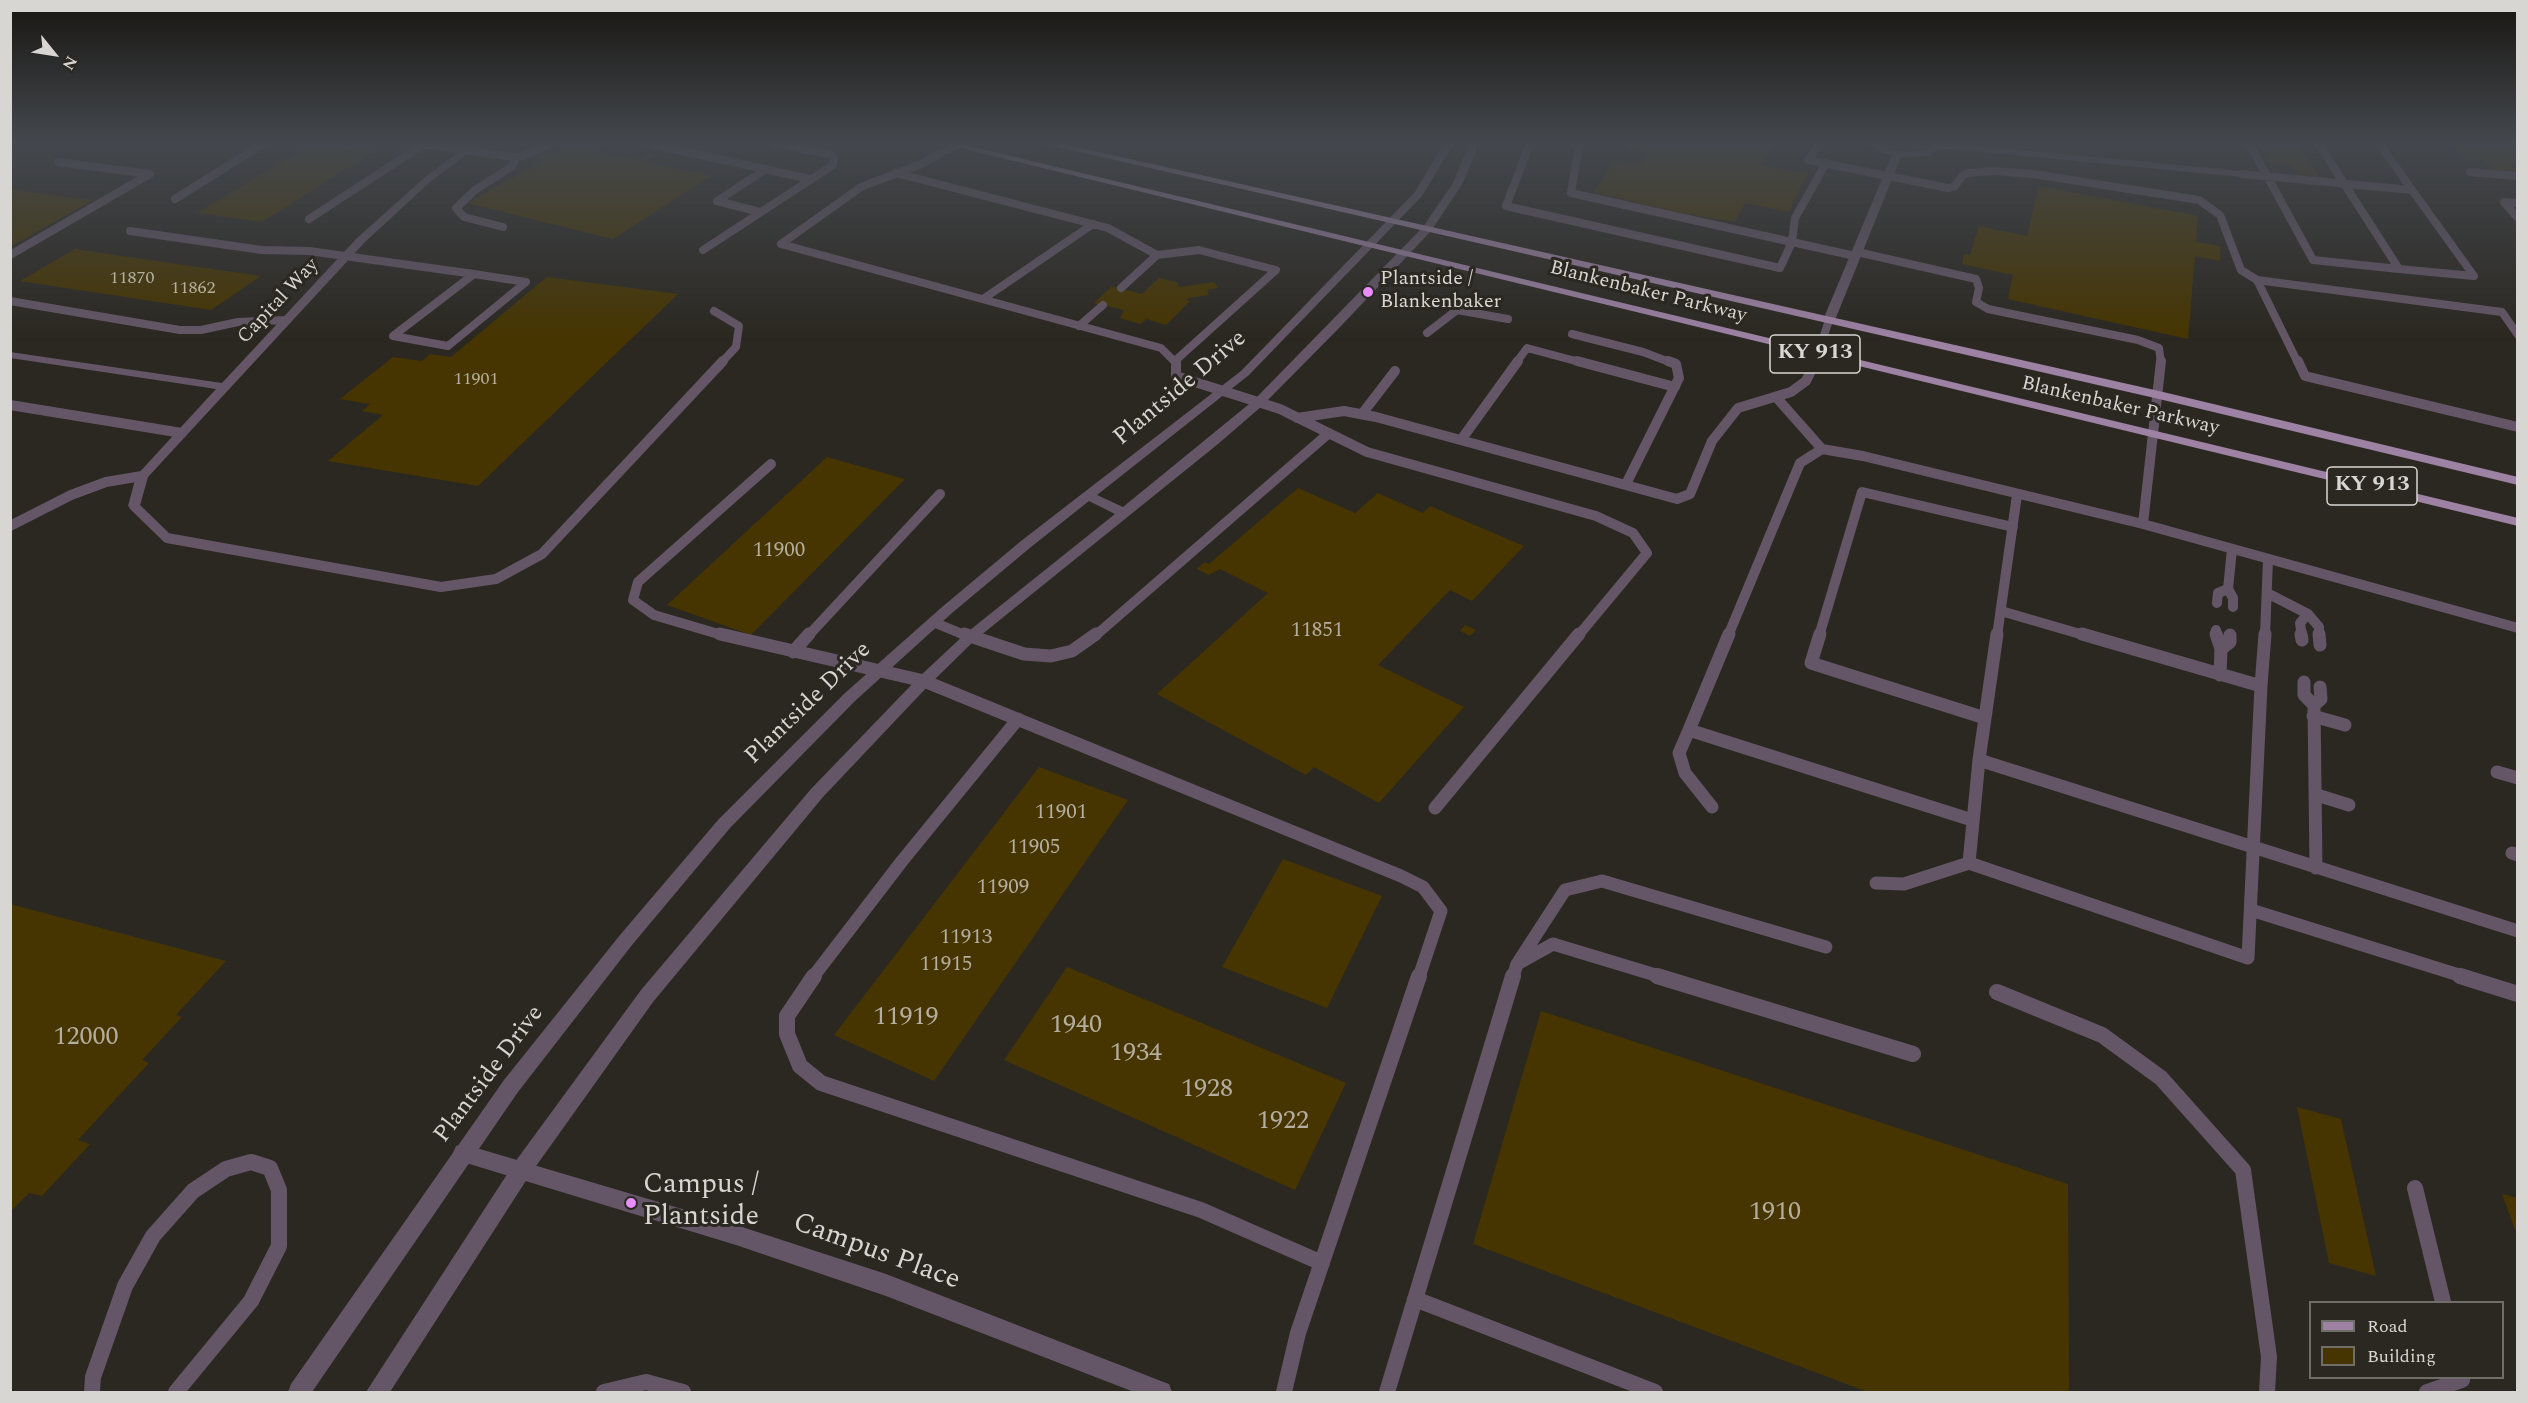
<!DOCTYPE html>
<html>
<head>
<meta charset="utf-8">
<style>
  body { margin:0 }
  #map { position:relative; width:2528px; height:1403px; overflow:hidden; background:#2b2821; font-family:Spectral,serif }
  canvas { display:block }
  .frame { position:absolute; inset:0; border:12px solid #d8d6d2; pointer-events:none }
  .legend { position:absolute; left:2309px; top:1301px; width:195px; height:78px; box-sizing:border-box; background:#2b2821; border:2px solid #706e68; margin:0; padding:8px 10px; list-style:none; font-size:18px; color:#d8d6d2 }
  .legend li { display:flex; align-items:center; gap:12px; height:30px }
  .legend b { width:30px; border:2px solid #706e68 }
  .north { position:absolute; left:24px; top:24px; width:60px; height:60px; -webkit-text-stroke:4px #2b2821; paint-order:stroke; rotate:120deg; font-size:16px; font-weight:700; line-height:24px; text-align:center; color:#d8d6d2 }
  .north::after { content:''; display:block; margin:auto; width:21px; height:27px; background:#d8d6d2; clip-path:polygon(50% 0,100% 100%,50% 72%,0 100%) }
</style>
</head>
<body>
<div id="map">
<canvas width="2528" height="1403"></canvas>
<div class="frame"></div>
<ul class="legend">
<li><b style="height:8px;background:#9e82a4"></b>Road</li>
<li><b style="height:16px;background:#463500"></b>Building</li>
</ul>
<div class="north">N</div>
</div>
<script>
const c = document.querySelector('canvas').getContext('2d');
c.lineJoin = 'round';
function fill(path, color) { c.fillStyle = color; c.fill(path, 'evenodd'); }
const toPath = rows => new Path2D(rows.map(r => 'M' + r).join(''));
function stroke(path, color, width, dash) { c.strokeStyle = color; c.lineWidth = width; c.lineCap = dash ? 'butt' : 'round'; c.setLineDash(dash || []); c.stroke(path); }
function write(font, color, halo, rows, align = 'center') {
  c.font = font + ' Spectral,serif'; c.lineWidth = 6; c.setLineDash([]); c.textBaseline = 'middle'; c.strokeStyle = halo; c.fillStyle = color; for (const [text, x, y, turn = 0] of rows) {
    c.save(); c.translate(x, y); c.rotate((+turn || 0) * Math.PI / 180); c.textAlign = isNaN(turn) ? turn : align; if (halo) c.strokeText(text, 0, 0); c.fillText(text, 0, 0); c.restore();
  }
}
fill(toPath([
  [313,143,378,149,262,222,197,213],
  [1629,143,1774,143,1762,165,1807,174,1789,212,1745,203,1735,222,1681,213,1594,192,1615,161,1639,165,1648,152,1626,147],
  [2273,143,2299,143,2319,177,2296,174,2291,166,2269,163,2258,144,2275,146],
  [2452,143,2518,146,2518,164,2511,163,2518,172,2492,170,2485,161,2464,159],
  [571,145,638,160,650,153,657,155,645,162,711,176,613,239,467,203,544,160,537,158,546,153,553,155],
  [2039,186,2198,216,2196,242,2220,246,2220,261,2195,256,2188,339,2008,299,2013,275,1962,264,1964,254,1970,255,1979,226,2027,236],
  [10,189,60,196,93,200,10,247],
  [75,249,101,253,261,276,211,310,20,281],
  [547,277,678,294,478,486,328,461,383,415,362,411,370,404,340,399,393,357,422,361,430,354,451,357],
  [1159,278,1179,283,1177,285,1181,287,1214,282,1218,288,1207,290,1209,295,1188,298,1186,300,1190,301,1166,325,1146,319,1141,324,1120,318,1124,310,1094,303,1112,286,1142,294],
  [827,457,905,479,751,635,667,605],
  [1298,488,1355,513,1378,493,1423,513,1430,506,1524,546,1472,601,1450,590,1378,665,1464,707,1379,803,1314,767,1306,775,1157,694,1268,593,1220,569,1209,575,1197,569,1205,562,1209,564],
  [1465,625,1476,630,1470,636,1460,631],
  [1039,767,1128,800,934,1081,834,1035],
  [1283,859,1382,896,1327,1008,1222,967],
  [10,904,226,961,176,1015,182,1017,142,1060,149,1063,78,1140,90,1144,42,1196,29,1193,10,1212],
  [1067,967,1346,1083,1295,1190,1004,1060],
  [1541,1011,2068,1184,2069,1392,1868,1392,1473,1244],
  [2297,1107,2341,1119,2376,1276,2329,1263],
  [2502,1194,2518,1198,2518,1235,2517,1235]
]), '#463500');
stroke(toPath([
  [415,143,513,157,523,156,551,143],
  [646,143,810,179],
  [960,143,921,164,861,187,781,244,1161,348,1176,363],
  [1530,143,1506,206,1780,268,1792,242,1795,218,1826,163],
  [1575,143,1579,144,1571,193,1855,256],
  [1820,143,1808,160,1948,188,1954,187,1963,175,1968,173,1993,171,2033,174,2199,200,2220,215,2241,270,2257,280,2502,312,2518,335],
  [2249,143,2313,260,2399,269,2318,143],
  [2470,172,2518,176],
  [896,173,1108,228,1157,255,1199,250,1276,270,1176,360],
  [2242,174,2412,190,2379,143],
  [175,199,264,143],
  [2518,203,2504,202,2518,218],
  [760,212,717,201,766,169],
  [309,219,424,144],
  [503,227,464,217,456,208,475,190,511,167,515,161,513,157],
  [130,231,262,250,309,251,474,274],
  [703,250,833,165,834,158,830,154,775,143],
  [1857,252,1976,279,1979,288,1976,302,1988,309,2138,340,2159,348,2161,363],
  [10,255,150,174,58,162],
  [2399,269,2474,276,2412,190],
  [474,274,526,282,448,346,393,336,474,274],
  [2257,280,2298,363],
  [1121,288,1157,255],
  [983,299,1093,224],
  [10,301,180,330,201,330,238,322,287,320],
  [714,311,739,326,736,347,721,363],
  [1079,326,1103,305],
  [1427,333,1457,310,1508,319],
  [1572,334,1643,352,1672,363],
  [1516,363,1527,348,1583,363],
  [1815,363,1829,320]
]), '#645666', 8);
stroke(toPath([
  [1176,361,1176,376,1280,409,1367,452,1596,516,1633,533,1647,553,1578,636],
  [1577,361,1675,387],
  [2161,361,2143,524,2518,628],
  [2298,361,2305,376,2518,427],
  [10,405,182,433],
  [1362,414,1395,371],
  [1297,418,1344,411,1376,417,1677,499,1690,494,1712,441,1738,408,1791,392,1806,381,1816,361],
  [1461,440,1518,361],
  [1822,449,1863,456,2143,524],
  [1626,484,1679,378,1676,364,1668,361],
  [134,506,167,538,441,587,496,579,542,554,723,361],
  [10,526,71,495,106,482,142,476],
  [2232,549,2228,589,2233,598,2233,607],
  [2267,593,2308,614,2300,623,2302,636],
  [2217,603,2218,593,2228,589],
  [2001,611,2087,636],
  [2308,614,2319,627,2319,636],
  [933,622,967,636],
  [2216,630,2216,636],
  [725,636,654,615,633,600,638,582,771,464],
  [808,636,940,494],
  [1095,636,1329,433],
  [1728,636,1800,463,1822,449,1776,397],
  [1819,636,1862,492,2013,527],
  [1997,636,2017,495],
  [2265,636,2268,559]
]), '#645666', 10);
stroke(toPath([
  [720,634,924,681,1401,876,1423,887,1441,911,1419,977],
  [964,634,1024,654,1051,656,1072,651,1096,634],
  [1729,634,1689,730,1972,820],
  [1820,634,1811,663,1985,718],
  [1997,634,1979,760,1969,863,2248,958,2261,686,2082,634],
  [2216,634,2221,649],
  [2301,634,2302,640],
  [2319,634,2320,645],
  [793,652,809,634],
  [2220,675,2221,649,2230,642,2230,635],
  [2304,682,2304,695,2314,705,2316,868],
  [2261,686,2265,634],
  [2314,705,2321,699,2320,687],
  [2313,716,2345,725],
  [1689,730,1679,753,1685,773,1712,807],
  [1979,760,2518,931],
  [2497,772,2518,778],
  [2317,795,2349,805],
  [1435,808,1579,634],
  [2512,853,2518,855],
  [1876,883,1904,884,1969,863],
  [2251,910,2465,977],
  [1519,961,1565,890,1602,881,1826,947],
  [813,977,902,861,1018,719],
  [1513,977,1517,964,1553,944,1662,977]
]), '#645666', 13);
stroke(toPath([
  [814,976,787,1016,787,1034,800,1066,821,1083,1201,1210,1322,1263],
  [1657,976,1913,1054],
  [2460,976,2518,994],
  [1997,992,2102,1035,2161,1078,2243,1170,2269,1357,2267,1392],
  [2415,1188,2443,1302],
  [1415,1299,1655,1392],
  [92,1392,93,1377,125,1286,153,1236,193,1191,226,1169,251,1162,270,1168,279,1190,279,1246,251,1301,176,1392],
  [604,1392,646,1382,683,1392],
  [1284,1392,1298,1333,1419,976],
  [1387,1392,1513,976],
  [2427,1392,2462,1380,2461,1378]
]), '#645666', 16);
fill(toPath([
  [471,143,482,143,430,182,365,242,148,477,139,509,134,510,128,506,136,476,216,389,10,358,10,352,222,383,357,238,424,178,471,143],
  [1867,143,1879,143,1890,150,1909,152,1927,150,1931,148,1931,143,1946,143,2242,171,2247,174,2242,177,1940,148,1929,156,1901,157,1835,320,1829,323,1823,320,1892,155,1885,154,1867,143],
  [463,1144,736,1225,886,1274,1161,1381,1169,1384,1172,1392,1134,1392,886,1296,736,1245,463,1162,456,1160,453,1153,456,1146,463,1144]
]), '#645666');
fill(toPath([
  [1444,143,1454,143,1422,196,1249,375,1097,495,1123,507,1254,400,1423,227,1453,183,1467,149,1465,143,1475,143,1477,149,1463,183,1431,231,1341,326,1262,406,1218,444,975,640,929,685,823,797,653,1002,529,1176,390,1392,366,1392,515,1162,641,990,811,789,919,677,965,634,1115,514,1089,501,1031,547,952,613,855,701,730,828,632,945,518,1092,312,1392,288,1392,291,1384,504,1080,620,935,718,820,845,693,942,607,1021,541,1241,371,1415,192,1444,143]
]), '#645666');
fill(toPath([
  [940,143,957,143,2518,518,2518,526,940,143],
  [1041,143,1059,143,2159,391,2518,477,2518,485,2159,399,1041,143]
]), '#9e82a4');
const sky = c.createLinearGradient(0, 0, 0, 340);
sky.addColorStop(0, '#181612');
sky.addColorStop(0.42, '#44484e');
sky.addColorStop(1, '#44484e00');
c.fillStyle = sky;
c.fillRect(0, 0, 2528, 340);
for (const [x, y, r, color] of [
  [1368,292,6,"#ea8dfd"],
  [631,1203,6,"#ea8dfd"]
]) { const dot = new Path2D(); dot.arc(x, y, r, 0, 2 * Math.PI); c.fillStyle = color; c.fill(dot); stroke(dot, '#2b2821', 2); }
write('18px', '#b4ae9e', null, [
  ["11870",132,279],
  ["11862",193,289],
  ["11901",476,380]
]);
write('20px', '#d8d6d2', '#2b2821', [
  ["Plantside /",1380,280],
  ["Blankenbaker",1380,303]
], 'left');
write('20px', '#d8d6d2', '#2b2821', [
  ["Blankenbaker Parkway",1648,293,14],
  ["Capital Way",279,302,-47],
  ["Blankenbaker Parkway",2120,407,13]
]);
write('21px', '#b4ae9e', null, [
  ["11900",779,552],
  ["11851",1317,632],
  ["11901",1061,814],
  ["11905",1034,849],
  ["11909",1003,889],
  ["11913",966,939],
  ["11915",946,966]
]);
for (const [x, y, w] of [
  [1815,354,90],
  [2372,486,90]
]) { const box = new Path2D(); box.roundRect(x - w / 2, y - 19, w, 38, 4.5); c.fillStyle = '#2b2821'; c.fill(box); stroke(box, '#d8d6d2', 1.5); }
write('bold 22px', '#d8d6d2', null, [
  ["KY 913",1815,354],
  ["KY 913",2372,486]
]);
write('24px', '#d8d6d2', '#2b2821', [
  ["Plantside Drive",1181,389,-40],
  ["Plantside Drive",809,704,-44],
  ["Plantside Drive",490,1075,-53]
]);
write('26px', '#b4ae9e', null, [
  ["11919",906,1019],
  ["1940",1076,1027],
  ["12000",86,1039],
  ["1934",1136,1055],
  ["1928",1207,1091],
  ["1922",1283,1123],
  ["1910",1775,1214]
]);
write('28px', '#d8d6d2', '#2b2821', [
  ["Campus /",643,1187],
  ["Plantside",643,1219]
], 'left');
write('28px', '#d8d6d2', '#2b2821', [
  ["Campus Place",876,1253,20]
]);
</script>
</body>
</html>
